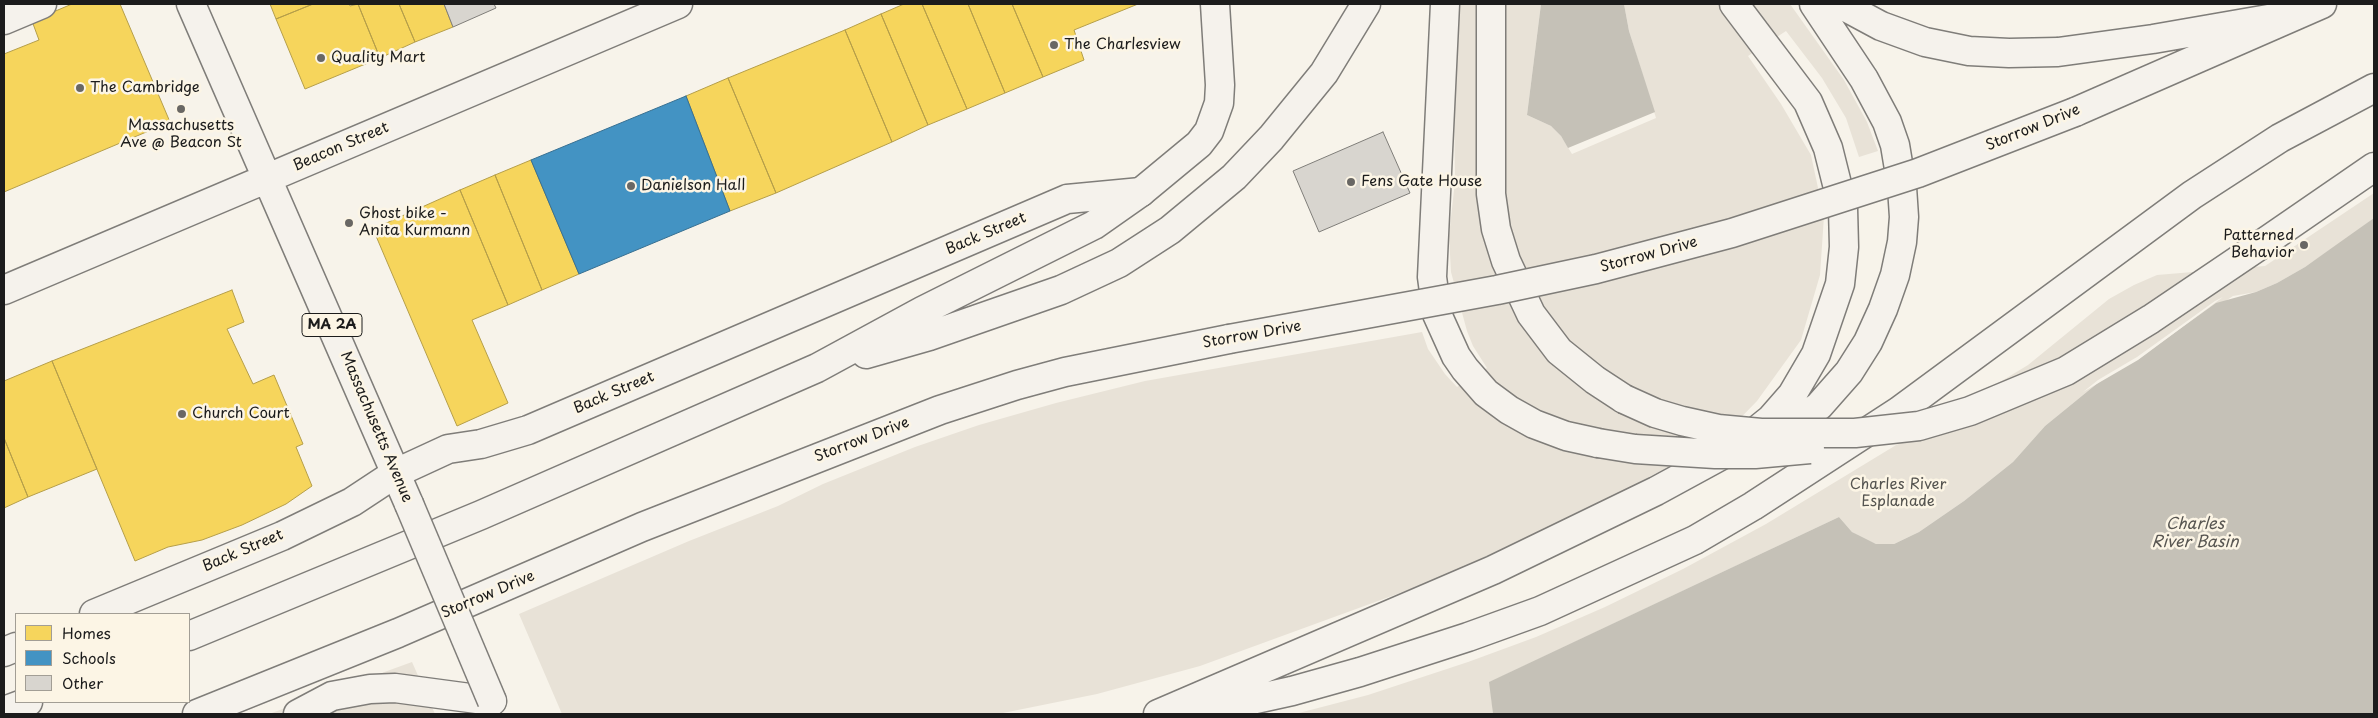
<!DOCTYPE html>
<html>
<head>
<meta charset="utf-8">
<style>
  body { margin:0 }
  #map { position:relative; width:2378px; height:718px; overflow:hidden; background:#f7f3ea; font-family:"Playpen Sans",sans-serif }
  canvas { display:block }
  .frame { position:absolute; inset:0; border:5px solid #1c1c1c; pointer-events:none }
  .legend { position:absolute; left:15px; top:613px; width:175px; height:90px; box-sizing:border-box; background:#fcf5e5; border:1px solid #a29e95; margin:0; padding:6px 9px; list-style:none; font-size:15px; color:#1c1c1c }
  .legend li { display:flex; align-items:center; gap:10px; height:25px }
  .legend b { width:25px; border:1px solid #a29e95 }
</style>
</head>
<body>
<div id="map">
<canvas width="2378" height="718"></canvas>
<div class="frame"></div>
<ul class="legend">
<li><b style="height:14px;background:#f6d55c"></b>Homes</li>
<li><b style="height:14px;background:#4393c3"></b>Schools</li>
<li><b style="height:14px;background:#d8d5cf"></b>Other</li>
</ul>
</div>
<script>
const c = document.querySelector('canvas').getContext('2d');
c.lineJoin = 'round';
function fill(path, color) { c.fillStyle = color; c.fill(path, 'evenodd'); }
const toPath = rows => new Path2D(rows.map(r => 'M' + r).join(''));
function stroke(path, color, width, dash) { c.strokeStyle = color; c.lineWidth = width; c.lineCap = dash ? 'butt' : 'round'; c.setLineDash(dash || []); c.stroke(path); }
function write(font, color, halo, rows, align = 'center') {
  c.font = font + ' "Playpen Sans",sans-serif'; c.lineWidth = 5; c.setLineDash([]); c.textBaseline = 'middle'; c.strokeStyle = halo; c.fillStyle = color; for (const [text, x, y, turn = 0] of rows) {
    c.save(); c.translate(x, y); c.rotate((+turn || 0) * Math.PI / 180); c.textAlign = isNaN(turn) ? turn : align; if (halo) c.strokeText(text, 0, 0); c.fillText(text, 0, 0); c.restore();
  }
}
fill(toPath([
  [1459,4,1541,4,1527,115,1551,126,1561,136,1572,154,1656,118,1629,31,1624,4,1790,4,1844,80,1867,122,1878,151,1859,157,1846,118,1822,78,1786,31,1748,56,1781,104,1811,155,1824,216,1820,275,1801,340,1757,401,1721,438,1596,506,1430,582,1200,666,1097,694,998,714,562,714,519,614,689,541,778,506,823,484,915,447,979,425,1056,403,1145,381,1422,332,1428,349,1445,374,1457,387,1487,368,1473,346,1467,331,1451,272,1449,236,1455,181,1454,98],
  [2374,193,2374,218,2352,235,2305,267,2277,283,2256,292,2233,296,2138,360,2099,382,2045,426,2013,462,1964,501,1919,532,1894,544,1876,544,1863,539,1852,532,1839,517,1490,682,1493,714,1295,714,1368,695,1468,662,1536,637,1605,607,1683,569,1766,524,2028,365,2109,299,2134,285,2157,275,2265,266],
  [412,662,435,714,269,714]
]), '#e8e2d7');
fill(toPath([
  [1541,4,1624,4,1629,31,1655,112,1568,148,1561,136,1551,126,1527,115],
  [2374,218,2374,714,1493,714,1489,682,1839,517,1852,532,1876,544,1894,544,1919,532,1964,501,2013,462,2045,426,2099,382,2138,359,2216,303,2256,292,2277,283,2305,267]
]), '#c5c1b7');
fill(toPath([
  [2223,297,2138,360,2083,392,2098,380,2137,357,2215,301]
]), '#f7f3ea');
const homes = toPath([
  [72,4,120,4,170,122,4,192,4,54,39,40,32,21,72,4],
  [270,4,313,4,276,19,270,4],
  [313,4,349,4,350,6,358,4,380,58,305,89,276,19,313,4],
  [358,4,399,4,415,42,380,58,358,4],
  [399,4,444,4,453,27,415,42,399,4],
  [904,4,922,4,967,109,928,125,881,14,904,4],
  [922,4,968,4,1005,93,967,109,922,4],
  [968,4,1012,4,1043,77,1005,93,968,4],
  [1012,4,1138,4,1074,30,1084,60,1043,77,1012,4],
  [881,14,928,125,892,142,845,30,881,14],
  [845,30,892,142,776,193,728,78,845,30],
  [728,78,776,193,730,211,686,96,728,78],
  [531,160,579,274,542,290,495,175,531,160],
  [495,175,542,290,508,305,460,190,495,175],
  [460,190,508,305,472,320,508,403,457,426,373,229,460,190],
  [232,290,244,322,227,329,253,384,274,375,303,444,296,447,312,486,286,504,242,525,202,540,168,547,135,561,52,361,232,290],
  [52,361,97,469,28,497,4,438,4,381,52,361],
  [4,438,28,497,4,508,4,438]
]);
fill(homes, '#f6d55c');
stroke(homes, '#b59e49', 1);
const schools = toPath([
  [686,96,730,211,579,274,531,160,686,96]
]);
fill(schools, '#4393c3');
stroke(schools, '#376f91', 1);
const building = toPath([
  [444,4,494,4,496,8,453,27,444,4],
  [1383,132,1410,193,1319,232,1293,171,1383,132]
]);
fill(building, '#d8d5cf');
stroke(building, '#7f7d79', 1);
const minor = toPath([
  [4,20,42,4],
  [94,614,282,536,352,502,396,473,448,449,481,444,528,430,1067,199,1141,192],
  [4,652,16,647]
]);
const major = toPath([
  [191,4,409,504],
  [4,290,678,4]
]);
const highway = toPath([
  [1445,4,1432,277,1437,314,1456,356,1465,369,1486,393,1509,410,1534,424,1566,436,1598,443],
  [1491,4,1491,194,1496,229,1506,261,1531,314,1559,351,1595,380,1624,399],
  [1840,4,1881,26,1925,42,1969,51,2009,53,2058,52,2153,39,2297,14],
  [2075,112,2322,4],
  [2265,242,2374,167],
  [866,354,929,336,1061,290,1119,263,1170,230,1234,177,1271,138,1324,73,1366,4],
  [1767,437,1794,424,1819,406,1849,372,1868,342,1883,309,1895,275,1902,242,1904,217,1902,187,1895,145,1887,122,1864,79,1814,4],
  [189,636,481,515,817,368,922,311,1094,225,1141,192,1199,144,1209,131,1219,103,1220,85,1215,4],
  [4,711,28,702],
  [197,714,398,633,642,527,940,410,1017,385,1065,372,1229,339],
  [298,714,332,696,370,689,395,688,492,701],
  [1158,714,1493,570,1656,491,1735,448,1771,419,1792,395,1816,354,1840,284,1844,247,1843,208,1828,148,1808,102,1734,4],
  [1188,714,1292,691,1360,672,1468,637,1540,611,1695,540,1753,506,1899,411,2192,195,2280,138,2374,88]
]);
stroke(minor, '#7f7d79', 31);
stroke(major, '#7f7d79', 31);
stroke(highway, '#7f7d79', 31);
stroke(minor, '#f5f2ec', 28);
stroke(major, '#f5f2ec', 28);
stroke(highway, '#f5f2ec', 28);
const majorBridge = toPath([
  [409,504,492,701]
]);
const highwayBridge = toPath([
  [1229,339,1497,290,1596,269,1732,233,1918,173,2075,112],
  [1624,399,1655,413,1682,421,1718,429,1761,433,1855,433,1919,426,1970,411,2066,371,2151,319,2265,242],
  [1598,443,1635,449,1715,454,1755,454,1810,449]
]);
stroke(majorBridge, '#7f7d79', 31, []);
stroke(highwayBridge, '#7f7d79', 31, []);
stroke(majorBridge, '#f5f2ec', 28);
stroke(highwayBridge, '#f5f2ec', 28);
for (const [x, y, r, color] of [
  [1054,45,5,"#696764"],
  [321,58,5,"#696764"],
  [80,88,5,"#696764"],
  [181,109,5,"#696764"],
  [1351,182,5,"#696764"],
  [631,186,5,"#696764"],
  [349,223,5,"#696764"],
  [2304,245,5,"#696764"],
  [182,414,5,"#696764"]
]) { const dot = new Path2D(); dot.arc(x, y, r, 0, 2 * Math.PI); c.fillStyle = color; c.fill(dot); stroke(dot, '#fcf5e5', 2); }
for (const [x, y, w] of [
  [332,325,60]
]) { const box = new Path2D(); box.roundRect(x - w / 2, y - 11.5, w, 23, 4); c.fillStyle = '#fcf5e5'; c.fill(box); stroke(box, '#1c1c1c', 1); }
write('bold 14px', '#1c1c1c', null, [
  ["MA 2A",332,325]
]);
write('15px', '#1c1c1c', '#fcf5e5', [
  ["The Charlesview",1064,45],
  ["Quality Mart",331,58],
  ["The Cambridge",90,88],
  ["Massachusetts",181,126,"center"],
  ["Ave @ Beacon St",181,143,"center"],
  ["Fens Gate House",1361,182],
  ["Danielson Hall",641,186],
  ["Ghost bike -",359,214],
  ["Anita Kurmann",359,231],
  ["Patterned",2294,236,"right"],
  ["Behavior",2294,253,"right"],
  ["Church Court",192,414]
], 'left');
write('15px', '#1c1c1c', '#fcf5e5', [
  ["Storrow Drive",2033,128,-22],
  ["Beacon Street",341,147,-23],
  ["Back Street",986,234,-23],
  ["Storrow Drive",1649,255,-15],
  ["Storrow Drive",1252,335,-10],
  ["Back Street",614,393,-23],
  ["Massachusetts Avenue",376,427,67],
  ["Storrow Drive",862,440,-21],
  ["Back Street",243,551,-23],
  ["Storrow Drive",488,595,-23]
]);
write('15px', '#555450', '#fcf5e5', [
  ["Charles River",1898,485],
  ["Esplanade",1898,502]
]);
write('italic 16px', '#575551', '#fcf5e5', [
  ["Charles",2195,525],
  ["River Basin",2195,543]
]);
</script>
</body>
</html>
